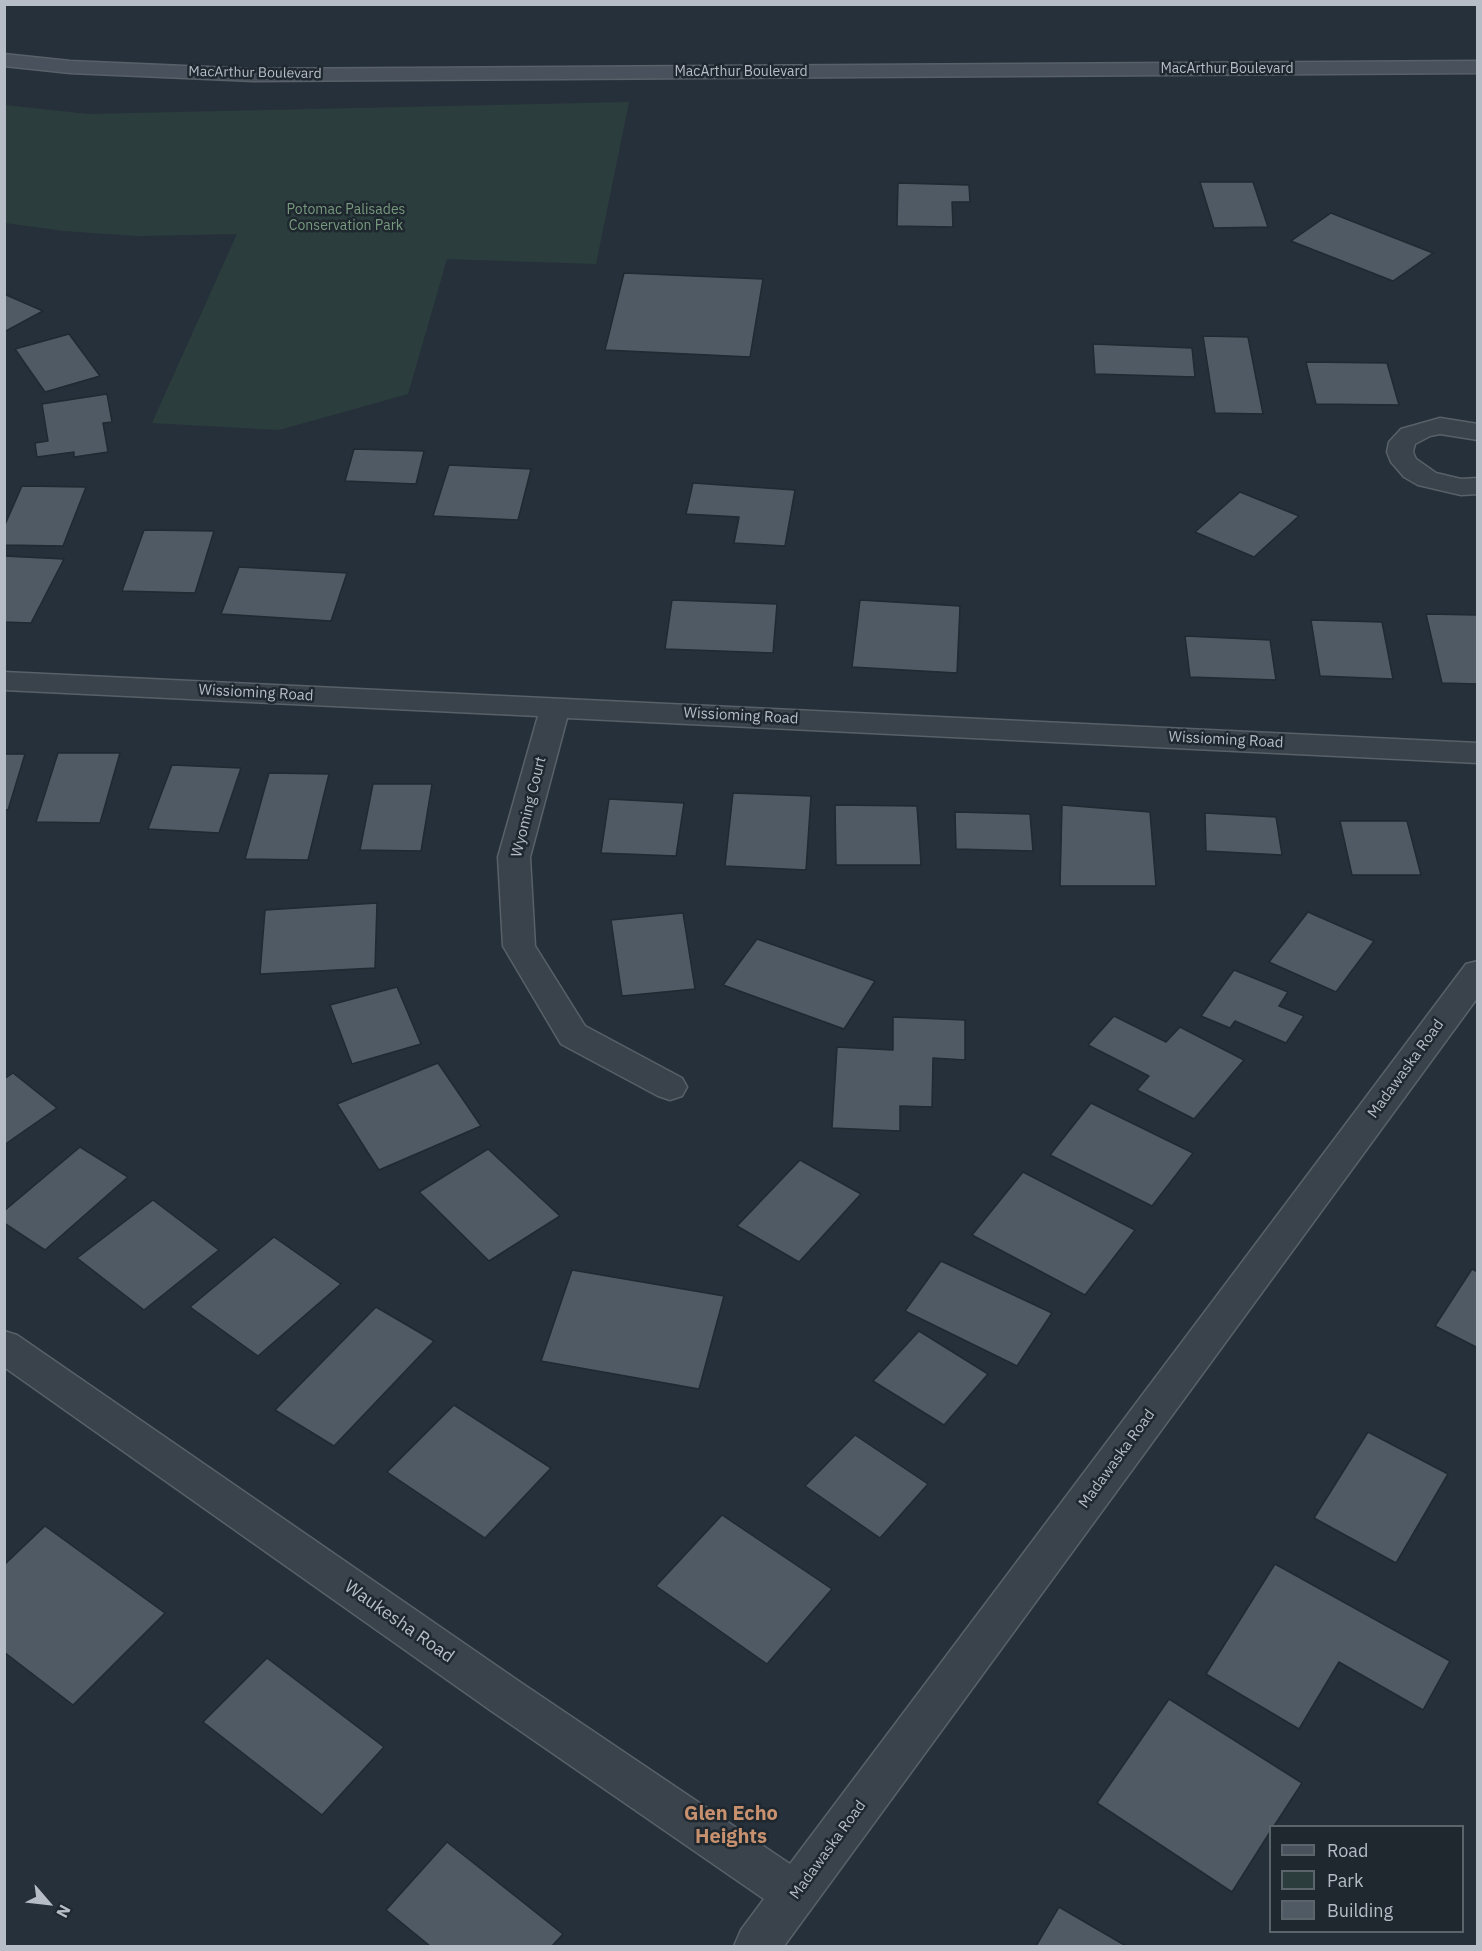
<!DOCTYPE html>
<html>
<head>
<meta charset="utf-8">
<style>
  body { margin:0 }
  #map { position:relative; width:1482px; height:1951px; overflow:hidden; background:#26303a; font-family:"IBM Plex Sans",sans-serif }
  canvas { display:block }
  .frame { position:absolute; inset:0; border:6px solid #b6bdc6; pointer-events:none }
  .legend { position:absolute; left:1269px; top:1825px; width:195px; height:108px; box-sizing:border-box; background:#1f272f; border:2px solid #5b636b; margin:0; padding:8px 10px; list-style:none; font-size:18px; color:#b6bdc6 }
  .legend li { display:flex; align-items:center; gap:12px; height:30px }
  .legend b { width:30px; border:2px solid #5b636b }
  .north { position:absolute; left:18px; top:1873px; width:60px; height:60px; -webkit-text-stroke:4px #1f272f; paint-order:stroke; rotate:118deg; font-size:16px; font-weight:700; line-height:24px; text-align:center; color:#b6bdc6 }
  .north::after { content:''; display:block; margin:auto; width:21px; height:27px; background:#b6bdc6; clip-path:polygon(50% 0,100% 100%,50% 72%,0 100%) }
</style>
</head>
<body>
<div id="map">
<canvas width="1482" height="1951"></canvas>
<div class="frame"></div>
<ul class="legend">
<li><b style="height:8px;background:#49515d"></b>Road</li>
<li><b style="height:16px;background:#2b3e3d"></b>Park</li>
<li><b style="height:16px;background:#505a65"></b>Building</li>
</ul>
<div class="north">N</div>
</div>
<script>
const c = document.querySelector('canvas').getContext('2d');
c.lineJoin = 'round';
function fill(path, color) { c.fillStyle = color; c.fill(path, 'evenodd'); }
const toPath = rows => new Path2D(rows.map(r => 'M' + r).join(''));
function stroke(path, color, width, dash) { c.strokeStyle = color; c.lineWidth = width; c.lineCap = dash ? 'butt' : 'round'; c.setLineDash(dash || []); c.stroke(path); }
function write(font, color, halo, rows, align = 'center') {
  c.font = font + ' "IBM Plex Sans",sans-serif'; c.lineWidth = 5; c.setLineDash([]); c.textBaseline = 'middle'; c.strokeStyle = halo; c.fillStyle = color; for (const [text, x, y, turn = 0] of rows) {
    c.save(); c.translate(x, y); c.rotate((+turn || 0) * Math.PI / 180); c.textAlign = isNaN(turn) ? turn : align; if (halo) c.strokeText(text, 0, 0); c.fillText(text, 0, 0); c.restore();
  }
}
fill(toPath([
  [629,102,596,264,447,259,408,394,279,430,152,423,237,234,137,236,64,231,5,223,5,105,88,114]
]), '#2b3e3d');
const building = toPath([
  [1200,182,1253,182,1268,227,1214,228,1200,182],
  [898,183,969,185,970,202,952,202,953,227,897,226,898,183],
  [1331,213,1433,253,1393,281,1291,241,1331,213],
  [624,273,763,279,750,357,605,350,624,273],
  [4,294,43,311,4,332,4,294],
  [69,334,100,376,45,392,15,349,69,334],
  [1203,336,1248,337,1263,414,1215,413,1203,336],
  [1093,344,1192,348,1195,377,1095,374,1093,344],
  [1306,362,1387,363,1399,405,1316,404,1306,362],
  [107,394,112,422,103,423,108,452,74,457,74,452,37,457,35,443,48,441,42,404,107,394],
  [354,449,424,451,416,484,345,481,354,449],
  [449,465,531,469,518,520,433,516,449,465],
  [693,483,795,490,785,546,734,543,739,517,686,514,693,483],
  [22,486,86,487,63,546,4,545,4,527,22,486],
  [1240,492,1299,516,1254,557,1195,532,1240,492],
  [144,530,214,531,195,593,122,591,144,530],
  [4,556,64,559,31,623,4,622,4,556],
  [239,567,347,573,331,621,221,614,239,567],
  [672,600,777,604,773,653,665,649,672,600],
  [860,600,960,606,957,673,852,667,860,600],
  [1426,614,1478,615,1478,684,1442,683,1426,614],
  [1311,620,1382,622,1393,679,1320,676,1311,620],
  [1185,636,1270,640,1276,680,1190,677,1185,636],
  [58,753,120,753,100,823,36,822,58,753],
  [4,754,25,754,8,810,4,810,4,754],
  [172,765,241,768,219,833,148,829,172,765],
  [269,773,329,774,308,860,245,859,269,773],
  [373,784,432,784,421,851,360,850,373,784],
  [733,793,811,796,806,870,725,866,733,793],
  [609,799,684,803,676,856,601,853,609,799],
  [835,805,917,806,921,865,836,865,835,805],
  [1062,805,1150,812,1156,886,1060,886,1062,805],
  [955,812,1030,814,1033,851,956,849,955,812],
  [1205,813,1276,817,1282,855,1206,851,1205,813],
  [1340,821,1407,821,1421,875,1352,875,1340,821],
  [377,903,375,968,260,974,265,910,377,903],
  [1308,912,1374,941,1336,992,1269,962,1308,912],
  [683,913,695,989,622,996,611,920,683,913],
  [757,939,875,981,844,1029,723,985,757,939],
  [1234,970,1288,992,1279,1006,1304,1016,1286,1043,1235,1021,1230,1028,1201,1016,1234,970],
  [397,987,421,1044,352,1064,330,1005,397,987],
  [1114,1016,1166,1042,1180,1027,1244,1060,1194,1119,1137,1090,1149,1076,1088,1045,1114,1016],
  [893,1017,965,1020,965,1060,933,1058,932,1107,900,1106,900,1131,832,1128,837,1047,893,1050,893,1017],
  [438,1063,481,1126,379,1170,337,1104,438,1063],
  [13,1073,57,1108,4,1145,4,1079,13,1073],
  [1091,1103,1193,1153,1152,1206,1050,1155,1091,1103],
  [80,1147,128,1177,45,1250,4,1223,4,1211,80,1147],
  [488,1149,560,1216,489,1261,419,1192,488,1149],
  [800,1160,861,1194,799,1262,737,1226,800,1160],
  [1023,1172,1135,1230,1085,1295,972,1235,1023,1172],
  [153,1200,219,1250,144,1310,77,1258,153,1200],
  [274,1237,341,1284,258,1356,190,1307,274,1237],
  [941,1261,1052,1313,1017,1366,905,1311,941,1261],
  [1472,1269,1478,1272,1478,1348,1435,1326,1472,1269],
  [572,1270,724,1296,699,1389,541,1361,572,1270],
  [376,1307,434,1341,334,1446,275,1410,376,1307],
  [919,1331,988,1374,944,1425,873,1381,919,1331],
  [454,1405,551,1468,485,1538,387,1472,454,1405],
  [1368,1432,1448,1474,1396,1563,1314,1518,1368,1432],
  [855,1435,928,1484,880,1538,805,1486,855,1435],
  [722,1515,832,1589,767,1664,656,1586,722,1515],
  [45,1526,165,1613,73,1705,4,1652,4,1565,45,1526],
  [1275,1564,1450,1661,1423,1710,1339,1662,1299,1729,1206,1674,1275,1564],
  [267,1658,384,1747,322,1815,203,1722,267,1658],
  [1169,1699,1302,1783,1274,1826,1270,1826,1270,1832,1232,1892,1097,1803,1169,1699],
  [447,1842,563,1934,552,1946,430,1946,386,1910,447,1842],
  [1059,1907,1126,1946,1036,1946,1059,1907]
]);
fill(building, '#505a65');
stroke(building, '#212931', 1.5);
const street = toPath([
  [1440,418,1478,424,1478,440,1440,434,1430,436,1415,444,1413,452,1416,459,1436,473,1461,479,1478,478,1478,494,1461,495,1418,485,1404,477,1391,462,1387,452,1389,442,1401,429,1440,418],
  [4,672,1478,743,1478,763,567,718,530,857,535,946,585,1026,682,1078,687,1087,682,1096,670,1100,658,1096,561,1044,503,946,498,857,538,716,4,690,4,672],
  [1478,961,1478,997,784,1946,734,1946,741,1930,764,1899,490,1710,4,1367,4,1331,17,1335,520,1682,790,1864,1466,964,1478,961]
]);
const secondary = toPath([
  [4,54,70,61,254,69,1478,61,1478,73,254,81,70,73,4,66,4,54]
]);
stroke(street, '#586068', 3);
stroke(secondary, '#586068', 3);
fill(street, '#3a424b');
fill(secondary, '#49515d');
write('14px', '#b6bdc6', '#1f272f', [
  ["MacArthur Boulevard",1227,69],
  ["MacArthur Boulevard",741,72],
  ["MacArthur Boulevard",255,73,1]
]);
write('14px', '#77997d', '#1f272f', [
  ["Potomac Palisades",346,210],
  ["Conservation Park",346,226]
]);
write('15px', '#b6bdc6', '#1f272f', [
  ["Wissioming Road",256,693,3],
  ["Wissioming Road",741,716,3],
  ["Wissioming Road",1226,740,3],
  ["Wyoming Court",529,807,-76],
  ["Madawaska Road",1406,1069,-54],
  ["Madawaska Road",1117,1459,-54],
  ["Madawaska Road",828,1850,-54]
]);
write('18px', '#b6bdc6', '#1f272f', [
  ["Waukesha Road",399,1622,35]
]);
write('bold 20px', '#c7916f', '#1f272f', [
  ["Glen Echo",731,1814],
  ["Heights",731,1837]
]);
</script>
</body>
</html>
